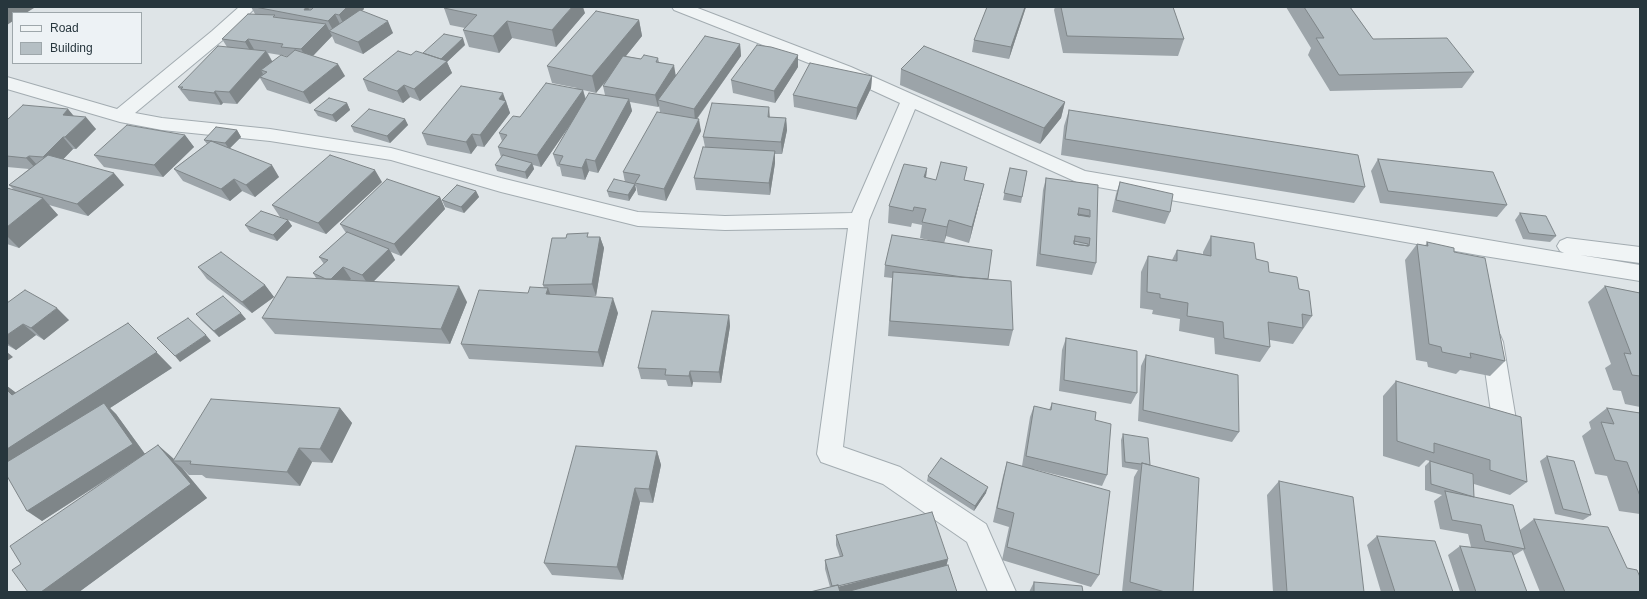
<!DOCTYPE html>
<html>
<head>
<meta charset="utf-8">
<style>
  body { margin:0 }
  #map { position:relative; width:1647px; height:599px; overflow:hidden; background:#dee4e7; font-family:Helvetica,sans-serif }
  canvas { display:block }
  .frame { position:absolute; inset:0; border:8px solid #27363d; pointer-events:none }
  .legend { position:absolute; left:12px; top:12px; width:130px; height:52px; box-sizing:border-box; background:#edf2f5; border:1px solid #9ea7ab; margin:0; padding:5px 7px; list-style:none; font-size:12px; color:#27363d }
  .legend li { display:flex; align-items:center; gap:8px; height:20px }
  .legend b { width:20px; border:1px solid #9ea7ab }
</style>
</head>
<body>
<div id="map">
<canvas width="1647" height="599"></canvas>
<div class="frame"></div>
<ul class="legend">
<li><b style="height:5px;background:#f0f4f5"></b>Road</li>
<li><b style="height:11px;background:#b5bfc4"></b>Building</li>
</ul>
</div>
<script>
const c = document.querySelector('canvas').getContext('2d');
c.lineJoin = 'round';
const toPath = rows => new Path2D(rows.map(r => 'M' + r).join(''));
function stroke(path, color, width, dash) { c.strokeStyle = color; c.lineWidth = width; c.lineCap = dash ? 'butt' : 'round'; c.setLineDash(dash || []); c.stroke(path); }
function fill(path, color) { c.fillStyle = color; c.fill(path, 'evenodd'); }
const minor = toPath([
  [239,7,256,7,224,39,135,113,162,118,270,129,391,148,501,178,638,212,725,216,852,213,900,103,839,75,674,10,672,7,695,7,851,67,1085,171,1564,253,1560,251,1557,246,1560,241,1567,238,1640,247,1640,263,1580,255,1640,265,1640,281,1478,255,1081,184,915,109,869,220,843,447,900,467,986,524,1016,592,988,592,967,542,883,484,821,462,817,454,848,228,725,230,638,226,501,192,391,160,270,141,162,130,120,122,7,89,7,77,117,109,212,31,239,7],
  [1492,333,1500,335,1503,342,1517,426,1514,434,1505,437,1496,434,1493,426,1481,342,1484,335,1492,333]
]);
stroke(minor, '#a3acb1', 2);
fill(minor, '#f0f4f5');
fill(toPath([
  [251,7,363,7,364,9,361,11,393,33,363,54,335,43,332,36,313,56,345,76,310,104,267,90,260,78,237,104,223,103,221,105,189,101,178,87,227,47,222,39,255,14],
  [268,53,286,56,287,57,272,61],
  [987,7,1026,7,1009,59,972,52,974,40],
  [1055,7,1173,7,1184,39,1178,56,1063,53,1054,10],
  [1286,7,1350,7,1373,39,1474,72,1462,88,1330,91,1308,55,1311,48],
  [444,8,585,13,556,47,512,38,499,53,469,47,463,30,465,28,450,25],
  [639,20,642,36,626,56,641,59,658,58,659,62,676,75,740,44,741,56,697,119,701,131,666,201,638,195,636,186,635,186,636,190,629,201,609,197,607,191,625,182,623,172,672,115,660,112,659,106,658,107,630,102,632,111,598,173,589,171,585,180,562,176,560,167,557,166,553,154,572,122,541,167,533,165,534,169,527,179,497,171,495,165,501,157,498,147,502,141,499,133,520,117,577,88,552,83,547,66],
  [605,82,603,86,605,95,586,99,583,90,596,93],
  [465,45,447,62,452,73,420,101,410,97,403,103,368,91,363,79,423,53],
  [798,67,775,103,733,93,731,80],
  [901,69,1065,102,1061,118,1040,144,900,85],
  [872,76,871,88,856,120,794,107,793,95],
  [506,101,510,113,484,147,477,146,471,154,427,145,422,133],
  [347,103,350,110,336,122,318,116,314,110],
  [68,109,73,116,96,129,76,149,73,149,63,159,124,185,88,216,49,205,58,215,19,248,7,244,7,188,14,190,9,185,29,169,7,167,7,120],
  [1069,110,1365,187,1354,203,1061,155,1064,126],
  [770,117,786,118,787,130,782,154,775,154,775,163,770,195,696,190,694,178,705,147,703,137],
  [405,119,408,125,390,143,354,132,351,126],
  [237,130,241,137,230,148,279,177,255,197,242,191,230,201,183,181,174,169,207,144,204,140],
  [185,135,194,147,163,177,104,167,94,155],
  [1378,159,1507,205,1497,217,1380,203,1371,171],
  [927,168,926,178,936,180,965,180,984,184,980,200,969,243,946,236,944,243,988,279,1013,330,1009,346,888,336,892,278,884,277,885,265,932,241,920,238,922,225,912,223,911,227,888,223,889,206],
  [1010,168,1027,171,1021,203,1003,200],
  [1046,178,1098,185,1096,263,1092,275,1036,266,1043,190],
  [382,182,326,234,280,217,272,205],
  [1120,182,1170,212,1165,224,1112,212,1116,194],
  [476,191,479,197,464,213,445,207,442,200],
  [440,197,445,209,401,256,391,252,395,260,374,281,467,302,450,344,275,334,262,318,316,278,313,273,324,264,319,257,346,233,340,224],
  [1520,213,1556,236,1550,242,1523,239,1515,220],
  [288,220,292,226,277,241,250,232,245,225],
  [1211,236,1256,259,1269,272,1299,289,1312,316,1293,344,1270,340,1270,347,1260,362,1215,354,1214,338,1179,331,1180,319,1152,314,1153,310,1140,308,1141,272,1148,256,1172,260,1177,250,1203,254,1203,252],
  [589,237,600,237,604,248,596,296,585,296,618,313,603,367,469,359,461,344,528,293,544,288,543,285],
  [1427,242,1454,252,1505,361,1490,376,1460,370,1456,374,1428,367,1427,362,1416,360,1405,260,1417,244,1425,246],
  [198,267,265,285,274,297,252,313,207,279],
  [1605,286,1640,293,1640,407,1625,404,1621,391,1613,390,1605,368,1611,364,1588,302],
  [7,303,69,320,44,340,36,335,16,350,7,345],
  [196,314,246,319,219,337,201,320],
  [729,315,730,326,721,383,693,382,692,387,668,386,666,380,641,379,638,368],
  [1066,338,1137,393,1131,404,1059,391,1062,350],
  [1146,355,1239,432,1232,442,1138,421,1141,366],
  [172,368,110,408,116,414,145,454,174,459,340,408,352,423,332,463,312,462,300,486,206,478,202,475,189,475,182,468,207,498,79,592,28,592,21,564,122,470,42,521,7,477,7,498,7,386,16,393],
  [1396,381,1527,482,1510,495,1474,484,1473,474,1474,497,1520,530,1534,519,1627,568,1640,592,1540,592,1523,550,1513,556,1527,592,1460,592,1448,555,1460,546,1471,547,1468,534,1440,529,1434,501,1442,495,1425,490,1425,466,1430,461,1426,460,1419,467,1383,456,1383,396],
  [1052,403,1095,420,1107,475,1102,486,1033,469,1099,575,1091,587,1002,560,1009,527,993,522,1003,476,1007,462,1022,466,1030,417,1034,406,1049,410],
  [1607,408,1640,413,1640,514,1619,511,1607,476,1595,474,1582,436,1591,429,1589,422],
  [1123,434,1150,465,1193,592,1122,592,1134,477,1138,470,1122,467,1121,440],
  [657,451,661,465,653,503,640,502,623,580,552,575,544,563],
  [1547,456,1591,515,1583,520,1555,514,1540,461],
  [928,476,986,493,974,511,927,481],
  [1279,481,1364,592,1273,592,1267,495],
  [836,535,948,559,946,566,830,587,825,569,825,560,840,557,836,545],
  [1377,536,1453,592,1381,592,1367,545],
  [1034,582,1083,592,1029,592]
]), '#9ca4a9');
fill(toPath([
  [7,7,34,7,34,8,26,13,13,13,13,21,7,25],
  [306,7,308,7,312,16,304,10],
  [347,7,363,7,364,9,345,27,339,15],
  [572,7,583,7,585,13,556,47,552,30],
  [1025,7,1026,7,1009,59,1011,47],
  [335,14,341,26,334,32,328,21],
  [639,20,642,36,596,93,592,76],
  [388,21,393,33,363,54,358,42],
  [507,21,512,38,499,53,493,36],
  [326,24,332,36,308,61,301,49],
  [463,38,465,45,447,62,452,73,420,101,414,89,438,61],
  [248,39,255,51,252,54,245,42],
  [740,44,741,56,695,121,694,109],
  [266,51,273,63,261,70,263,74,237,104,229,92],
  [798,55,798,67,775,103,774,91],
  [338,64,345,76,310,104,303,92],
  [674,65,676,77,658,100,659,106,658,107,655,95],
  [872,76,871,88,856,120,857,108],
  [404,85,410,97,403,103,397,91],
  [583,90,586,102,541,167,537,155],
  [215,91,223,103,221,105,214,93],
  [503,93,510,113,484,147,480,135,499,99],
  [629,99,632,111,598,173,595,161],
  [1065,102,1061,118,1040,144,1044,128],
  [347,103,350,110,336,122,332,115],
  [769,107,770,119,768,117],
  [68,109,78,121,63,115],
  [86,117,96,129,76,149,65,137],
  [786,118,787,130,782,154,781,142],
  [405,119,408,125,390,143,387,136],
  [699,119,701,131,666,201,664,189],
  [237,130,241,137,229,149,225,143],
  [472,134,477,146,471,154,466,142],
  [185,135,194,147,163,177,154,165],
  [63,137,73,149,54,169,43,157],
  [775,151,775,163,770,195,769,183],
  [29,156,40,168,37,170,26,158],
  [586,159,589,171,585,180,582,168],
  [532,163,534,169,527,179,525,172],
  [272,165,279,177,255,197,246,185],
  [927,168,925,185,924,177],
  [375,170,382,182,326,234,318,223],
  [114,173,124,185,88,216,77,204],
  [234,179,242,191,230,201,221,189],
  [635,184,636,190,629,201,628,195],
  [984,184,980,200,969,243,972,227],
  [476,191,479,197,464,213,461,207],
  [440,197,445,209,401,256,394,244],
  [43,198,58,215,19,248,7,236,7,227],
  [288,220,292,226,277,241,273,235],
  [949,220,946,236,944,243,947,227],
  [600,237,604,248,596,296,592,284],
  [389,249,395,260,369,286,362,275],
  [343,267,351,279,337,292,329,280],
  [265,285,274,297,252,313,242,302],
  [459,286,467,302,450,344,441,329],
  [548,288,554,304,546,294],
  [613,298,618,313,603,367,598,352],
  [57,308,69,320,44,340,31,328],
  [241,313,246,319,219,337,214,331],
  [729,315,730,326,721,383,719,372],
  [128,323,172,368,110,408,116,414,145,454,42,521,27,511,7,465,7,449],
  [23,324,36,335,16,350,7,343,7,335],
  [206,335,211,341,180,362,175,356],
  [7,352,13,357,7,361],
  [690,371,693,382,692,387,689,376],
  [7,386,19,395,12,395,7,390],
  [340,408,352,423,332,463,320,449],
  [158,445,174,459,173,461,182,468,207,498,79,592,41,592],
  [299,448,312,462,300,486,287,472],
  [657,451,661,465,653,503,649,489],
  [988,487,986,493,974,511,975,506],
  [635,488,640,502,623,580,617,567],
  [948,559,946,568,851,592,832,592,833,588]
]), '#7f8689');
const building = toPath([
  [255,7,306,7,304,10,311,10,314,7,347,7,339,15,335,14,328,21,255,7],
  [445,7,572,7,552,30,507,21,493,36,463,30,477,15,444,8,445,7],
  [987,7,1025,7,1011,47,974,40,987,7],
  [1061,7,1173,7,1184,39,1067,36,1061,7],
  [1304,7,1350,7,1373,39,1447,38,1474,72,1339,75,1316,38,1324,38,1304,7],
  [360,10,388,21,358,42,329,31,360,10],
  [596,11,639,20,592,76,547,66,596,11],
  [248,14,275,15,273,17,326,24,301,49,281,47,283,44,248,39,245,42,222,39,248,14],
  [444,34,463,38,441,59,423,53,444,34],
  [705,36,740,44,694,109,658,100,705,36],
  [757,45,771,47,798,55,774,91,731,80,757,45],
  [218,46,266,51,229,92,215,91,214,93,181,89,183,87,178,87,218,46],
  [924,46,1065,102,1044,128,901,69,924,46],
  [295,50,338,64,303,92,260,77,267,72,261,70,281,55,287,57,295,50],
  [398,51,411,55,416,51,447,61,414,89,404,85,397,91,363,79,398,51],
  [644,55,658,58,656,62,674,65,655,95,603,86,623,56,641,59,644,55],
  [810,63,872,76,857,108,793,95,810,63],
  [546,83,583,90,537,155,498,147,507,135,499,133,513,116,520,117,546,83],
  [461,86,503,93,499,99,506,101,480,135,472,134,466,142,422,133,461,86],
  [589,93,629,99,595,161,586,159,582,168,559,164,563,156,553,154,589,93],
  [329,98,347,103,332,115,314,110,329,98],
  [712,103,769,107,768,117,786,118,781,142,703,137,712,103],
  [23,105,68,109,63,115,86,117,65,137,63,137,43,157,29,156,26,158,7,156,7,120,23,105],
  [369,109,405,119,387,136,351,126,369,109],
  [1069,110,1358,155,1365,187,1065,139,1069,110],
  [657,112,699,119,664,189,635,183,640,175,623,172,657,112],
  [127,125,185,135,154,165,94,155,127,125],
  [216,127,237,130,225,143,204,140,216,127],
  [211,141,272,165,246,185,234,179,221,189,174,169,211,141],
  [703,147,775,151,769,183,694,178,703,147],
  [48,155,114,173,77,204,9,185,48,155],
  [330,155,375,170,318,223,272,205,330,155],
  [503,155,532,163,525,172,495,165,503,155],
  [1378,159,1493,172,1507,205,1388,191,1378,159],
  [941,162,967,167,964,180,984,184,972,227,949,220,947,227,922,222,926,209,914,207,913,211,889,206,904,164,927,168,924,177,936,180,941,162],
  [1010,168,1027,171,1022,197,1004,193,1010,168],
  [1046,178,1098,185,1096,263,1040,254,1046,178],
  [1079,208,1090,210,1090,217,1078,215,1079,208],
  [1075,236,1090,238,1089,246,1074,244,1075,236],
  [387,179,440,197,394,244,340,224,387,179],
  [614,179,635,184,628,195,607,191,614,179],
  [1120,182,1173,194,1170,212,1116,200,1120,182],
  [457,185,476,191,461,207,442,200,457,185],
  [7,188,43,198,7,227,7,188],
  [261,211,288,220,273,235,245,225,261,211],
  [1520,213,1546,216,1556,236,1529,233,1520,213],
  [1078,214,1089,216,1078,215,1078,214],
  [347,232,389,249,362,275,343,267,331,279,326,279,313,273,328,260,319,257,347,232],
  [588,233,587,237,600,237,592,284,543,285,552,238,566,238,567,234,588,233],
  [892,235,992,250,988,279,962,277,885,265,892,235],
  [1211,236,1254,243,1256,259,1268,262,1269,272,1297,277,1299,289,1309,291,1312,316,1302,314,1303,328,1268,322,1270,347,1224,338,1223,322,1187,316,1188,303,1160,298,1160,294,1147,292,1148,256,1177,261,1177,250,1211,256,1211,236],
  [1074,241,1088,244,1088,246,1074,244,1074,241],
  [1427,242,1454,248,1454,252,1485,258,1505,361,1470,353,1471,358,1442,352,1441,347,1429,344,1417,244,1428,246,1427,242],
  [221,252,265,285,242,302,198,267,221,252],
  [893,272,1011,281,1013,330,890,321,893,272],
  [287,277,459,286,441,329,262,318,287,277],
  [1605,286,1640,293,1640,376,1632,375,1624,353,1631,354,1605,286],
  [530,287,548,288,546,294,613,298,598,352,461,344,479,290,528,293,530,287],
  [25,290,57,308,31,328,23,324,7,335,7,303,25,290],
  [223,296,241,313,214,331,196,314,223,296],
  [652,311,729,315,719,372,690,371,689,376,665,375,666,369,638,368,652,311],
  [188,318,206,335,175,356,157,338,188,318],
  [128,323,157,352,7,449,7,390,12,395,128,323],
  [1066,338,1137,351,1137,393,1064,380,1066,338],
  [1146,355,1238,375,1239,432,1143,410,1146,355],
  [1396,381,1521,417,1527,482,1490,470,1490,460,1434,443,1434,453,1397,441,1396,381],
  [211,399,340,408,320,449,299,448,287,472,190,464,191,461,173,461,211,399],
  [104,403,133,444,27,511,7,476,7,462,104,403],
  [1052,403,1096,412,1095,420,1111,424,1107,475,1026,456,1034,406,1051,410,1052,403],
  [1607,408,1640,413,1640,496,1627,462,1615,460,1601,422,1614,424,1607,408],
  [1123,434,1148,438,1150,465,1142,463,1141,464,1125,462,1123,434],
  [158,445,191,484,41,592,28,592,12,570,21,564,10,546,158,445],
  [576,446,657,451,649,489,635,488,617,567,544,563,576,446],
  [1547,456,1574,461,1591,515,1563,509,1547,456],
  [941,458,988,487,975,506,928,476,941,458],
  [1430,461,1473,474,1474,497,1431,484,1430,461],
  [1007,462,1110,491,1099,575,1007,547,1014,513,997,508,1007,462],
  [1142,463,1199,478,1193,592,1165,592,1130,582,1142,463],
  [1279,481,1353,497,1364,592,1287,592,1279,481],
  [1445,491,1513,505,1525,549,1485,541,1481,525,1452,520,1445,491],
  [932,512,948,559,838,586,838,585,832,586,825,560,843,556,836,535,932,512],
  [1534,519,1608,527,1627,568,1637,570,1640,577,1640,592,1565,592,1534,519],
  [1377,536,1435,541,1453,592,1395,592,1377,536],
  [1460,546,1512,552,1527,592,1476,592,1460,546],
  [948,565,957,592,846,592,948,565],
  [1034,582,1082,586,1083,592,1034,592,1034,582],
  [838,585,840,592,810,592,838,585]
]);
fill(building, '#b5bfc4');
stroke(building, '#7f8689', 1);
</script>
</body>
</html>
